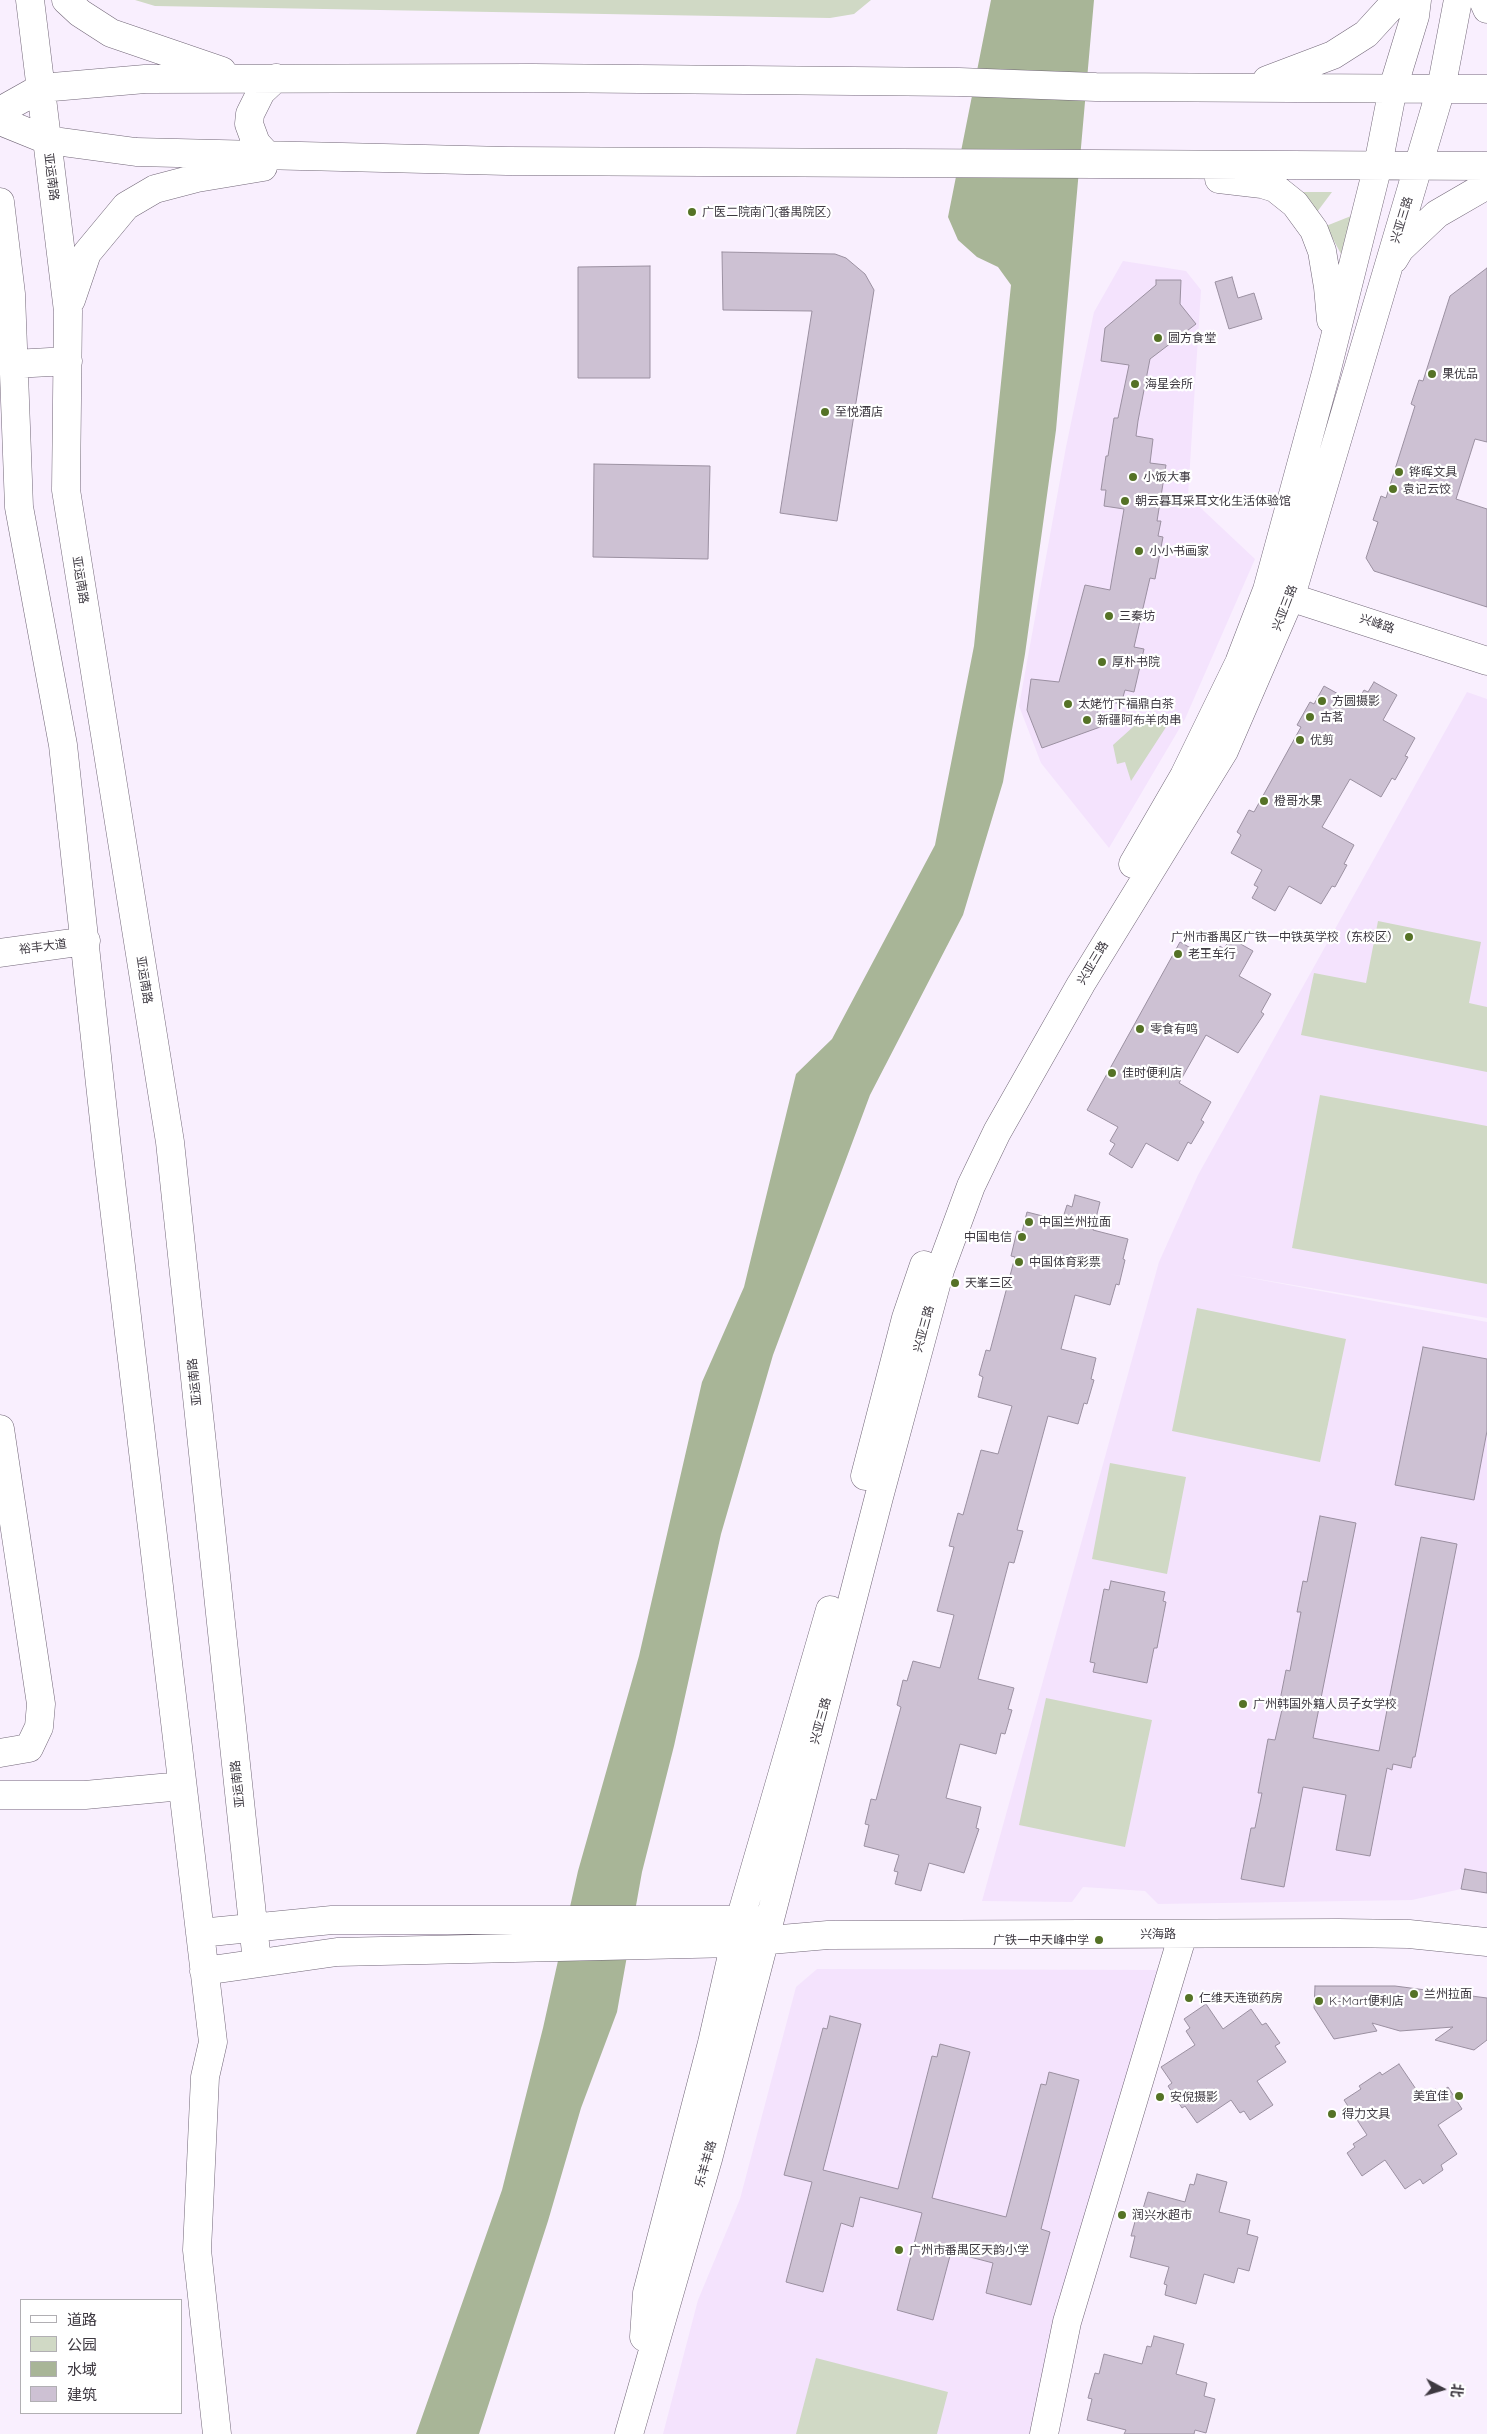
<!DOCTYPE html>
<html>
<head>
<meta charset="utf-8">
<style>
  body { margin:0 }
  #map { position:relative; width:1487px; height:2434px; overflow:hidden; background:#f9effe; font-family:Quicksand,"Noto Sans SC",sans-serif }
  canvas { display:block }
  .legend { position:absolute; left:20px; top:2299px; width:162px; height:115px; box-sizing:border-box; background:#fff; border:1px solid #b1afb3; margin:0; padding:6px 9px; list-style:none; font-size:15px; color:#3d3840 }
  .legend li { display:flex; align-items:center; gap:10px; height:25px }
  .legend b { width:25px; border:1px solid #b1afb3 }
  .north { position:absolute; left:1417px; top:2364px; width:50px; height:50px; -webkit-text-stroke:4px #fff; paint-order:stroke; rotate:96deg; font-size:14px; font-weight:700; line-height:20px; text-align:center; color:#3d3840 }
  .north::after { content:''; display:block; margin:auto; width:18px; height:22px; background:#3d3840; clip-path:polygon(50% 0,100% 100%,50% 72%,0 100%) }
</style>
</head>
<body>
<div id="map">
<canvas width="1487" height="2434"></canvas>
<ul class="legend">
<li><b style="height:6px;background:#fff"></b>道路</li>
<li><b style="height:14px;background:#d0d9c5"></b>公园</li>
<li><b style="height:14px;background:#a8b597"></b>水域</li>
<li><b style="height:14px;background:#cdc1d3"></b>建筑</li>
</ul>
<div class="north">北</div>
</div>
<script>
const c = document.querySelector('canvas').getContext('2d');
c.lineJoin = 'round';
function fill(path, color) { c.fillStyle = color; c.fill(path, 'evenodd'); }
const toPath = rows => new Path2D(rows.map(r => 'M' + r).join(''));
function stroke(path, color, width, dash) { c.strokeStyle = color; c.lineWidth = width; c.lineCap = dash ? 'butt' : 'round'; c.setLineDash(dash || []); c.stroke(path); }
function write(font, color, halo, rows, align = 'center') {
  c.font = font + ' Quicksand,"Noto Sans SC",sans-serif'; c.lineWidth = 4.5; c.setLineDash([]); c.textBaseline = 'middle'; c.strokeStyle = halo; c.fillStyle = color; for (const [text, x, y, turn = 0] of rows) {
    c.save(); c.translate(x, y); c.rotate((+turn || 0) * Math.PI / 180); c.textAlign = isNaN(turn) ? turn : align; if (halo) c.strokeText(text, 0, 0); c.fillText(text, 0, 0); c.restore();
  }
}
fill(toPath([
  [1123,261,1186,271,1201,290,1188,496,1255,559,1185,719,1109,848,1041,763,1019,706,1066,447,1094,312],
  [1467,692,1487,699,1487,1318,1229,1274,1487,1322,1487,1893,1461,1889,1412,1900,1158,1904,1145,1891,1083,1887,1072,1902,982,1901,1159,1262,1198,1175],
  [817,1969,1162,1970,1031,2434,663,2434,698,2300,740,2199,796,1987]
]), '#f4e3fd');
fill(toPath([
  [135,0,871,0,854,14,830,18,155,6],
  [1294,192,1332,192,1317,212],
  [1351,216,1341,254,1326,226],
  [1143,718,1168,724,1131,781,1125,762,1117,764,1113,745],
  [1378,921,1481,942,1469,1003,1487,1007,1487,1072,1301,1035,1314,973,1366,983],
  [1320,1095,1487,1126,1487,1284,1292,1248],
  [1197,1308,1346,1339,1320,1462,1172,1431],
  [1110,1463,1186,1477,1167,1574,1092,1559],
  [1046,1698,1152,1720,1125,1847,1019,1825],
  [816,2358,948,2392,937,2434,796,2434]
]), '#d0d9c5');
fill(toPath([
  [991,0,1094,0,1056,430,1025,654,1003,782,963,915,870,1095,773,1355,721,1534,674,1746,642,1872,617,2012,581,2108,548,2221,479,2434,416,2434,502,2190,543,2028,578,1871,639,1656,702,1382,744,1287,796,1074,832,1039,935,845,974,646,1011,285,998,267,977,257,958,240,948,217]
]), '#a8b597');
const building = toPath([
  [722,252,835,254,846,258,865,274,874,290,837,521,780,513,812,311,723,310,722,252],
  [650,266,650,378,578,378,578,267,650,266],
  [1487,268,1487,442,1475,439,1456,499,1487,509,1487,607,1374,571,1366,558,1378,522,1373,520,1381,496,1386,498,1415,406,1411,404,1419,380,1423,381,1450,296,1487,268],
  [1232,277,1238,298,1254,293,1262,319,1229,329,1215,282,1232,277],
  [1156,280,1181,280,1180,304,1196,324,1150,359,1138,421,1136,436,1153,439,1150,463,1166,465,1157,521,1161,521,1158,536,1163,537,1155,579,1150,578,1134,647,1144,649,1134,692,1125,690,1121,704,1093,698,1103,726,1042,748,1027,710,1031,679,1059,682,1085,585,1110,590,1124,509,1104,506,1106,490,1101,490,1106,456,1108,456,1114,418,1118,418,1129,365,1101,361,1105,328,1156,285,1156,280],
  [594,464,710,466,708,559,593,557,594,464],
  [1374,682,1397,695,1383,720,1415,738,1405,756,1408,757,1395,780,1392,778,1381,797,1350,779,1322,827,1354,845,1344,864,1347,865,1335,887,1332,886,1321,904,1289,886,1275,911,1252,898,1258,887,1254,885,1262,870,1231,853,1241,835,1237,832,1249,810,1254,812,1301,727,1297,725,1310,702,1314,704,1324,686,1356,704,1364,690,1368,692,1374,682],
  [1230,938,1253,951,1239,976,1271,994,1261,1012,1264,1014,1238,1053,1206,1035,1179,1083,1211,1102,1201,1120,1204,1122,1191,1144,1188,1142,1178,1161,1146,1143,1132,1168,1109,1154,1115,1144,1110,1141,1118,1127,1087,1110,1180,942,1212,960,1220,946,1224,949,1230,938],
  [1075,1195,1100,1202,1093,1230,1128,1239,1123,1259,1125,1260,1119,1285,1116,1284,1110,1305,1075,1295,1061,1349,1096,1358,1091,1379,1094,1380,1087,1404,1084,1403,1078,1424,1048,1416,1017,1530,1023,1531,1014,1563,1009,1562,978,1679,1014,1688,1008,1709,1012,1710,1005,1734,1001,1733,996,1754,960,1744,946,1798,981,1807,976,1828,979,1829,964,1873,929,1863,921,1891,895,1884,898,1872,894,1871,899,1855,864,1846,869,1825,865,1824,871,1799,876,1800,901,1707,897,1705,903,1680,907,1681,913,1661,940,1668,954,1615,937,1611,954,1547,949,1546,958,1513,963,1515,981,1450,998,1454,1012,1406,978,1397,983,1377,979,1375,986,1350,990,1351,1015,1257,1011,1256,1017,1231,1022,1232,1027,1212,1062,1221,1067,1205,1072,1207,1075,1195],
  [1423,1347,1487,1359,1487,1431,1474,1500,1395,1485,1423,1347],
  [1320,1516,1356,1523,1313,1738,1379,1751,1421,1537,1457,1544,1415,1757,1413,1757,1411,1768,1393,1764,1392,1770,1387,1768,1370,1856,1336,1850,1346,1795,1303,1787,1284,1887,1241,1879,1251,1828,1255,1828,1262,1793,1258,1793,1268,1739,1275,1740,1284,1701,1280,1700,1286,1670,1290,1671,1301,1612,1297,1612,1303,1581,1307,1582,1320,1516],
  [1111,1581,1165,1592,1163,1601,1166,1602,1157,1648,1154,1648,1147,1683,1093,1672,1095,1663,1090,1662,1104,1589,1109,1590,1111,1581],
  [1465,1869,1487,1873,1487,1893,1461,1889,1465,1869],
  [1315,1986,1395,1986,1487,1998,1487,2040,1474,2050,1435,2040,1453,2027,1400,2031,1372,2023,1377,2031,1334,2039,1314,2008,1315,1986],
  [1206,2004,1223,2029,1251,2009,1262,2025,1266,2023,1280,2043,1275,2046,1286,2062,1257,2081,1273,2105,1250,2120,1244,2111,1240,2113,1231,2100,1197,2123,1185,2106,1182,2108,1168,2086,1172,2083,1161,2067,1195,2045,1186,2031,1190,2028,1184,2019,1206,2004],
  [830,2016,861,2024,823,2170,898,2189,932,2056,937,2057,940,2044,970,2052,932,2198,1006,2217,1041,2084,1046,2085,1049,2072,1079,2080,1041,2229,1050,2232,1031,2305,986,2293,993,2263,951,2252,933,2320,897,2310,922,2213,860,2197,853,2227,841,2223,823,2292,786,2282,812,2182,784,2175,823,2028,827,2029,830,2016],
  [1399,2064,1422,2098,1436,2089,1439,2093,1448,2087,1462,2109,1438,2125,1457,2154,1441,2165,1443,2170,1423,2184,1420,2179,1405,2189,1385,2160,1362,2176,1347,2153,1355,2147,1353,2144,1367,2135,1344,2100,1361,2089,1359,2086,1380,2072,1382,2075,1399,2064],
  [1197,2174,1227,2182,1219,2212,1250,2220,1247,2234,1258,2237,1249,2271,1238,2268,1234,2283,1204,2274,1196,2304,1165,2295,1167,2285,1164,2284,1169,2267,1130,2257,1135,2236,1131,2236,1138,2211,1142,2212,1148,2192,1185,2202,1190,2184,1194,2185,1197,2174],
  [1154,2336,1184,2344,1176,2374,1207,2383,1204,2396,1215,2399,1206,2433,1195,2430,1194,2434,1124,2434,1126,2430,1087,2420,1092,2399,1088,2398,1095,2373,1099,2374,1104,2354,1142,2364,1147,2346,1151,2347,1154,2336]
]);
fill(building, '#cdc1d3');
stroke(building, '#9b90a1', 1);
const minor = toPath([
  [30,0,68,311,66,490,170,1142,257,1962],
  [66,0,80,13,111,33,222,71],
  [1483,0,1487,9],
  [1267,80,1333,55,1366,34,1397,0],
  [0,111,41,88,145,79,533,78,959,82,1096,87,1487,89],
  [0,121,47,140,136,152,507,161,1487,166],
  [267,155,256,143,249,124,250,114,261,92,276,78],
  [1219,179,1262,184,1275,188,1295,204,1314,230,1322,251,1328,287,1331,320],
  [0,202,11,294,19,507,63,745,107,1148,213,2042,205,2077,197,2250,217,2434],
  [1394,259,1400,249,1437,214,1487,185],
  [71,300,87,253,126,206,155,189,197,178,263,167],
  [14,364,68,361],
  [1274,592,1487,661],
  [1133,864,1184,776,1239,663,1267,590,1326,373,1378,165,1393,88,1415,16,1417,0],
  [0,953,86,941],
  [0,1429,41,1704,39,1727,29,1748,0,1753],
  [865,1476,906,1318,924,1265],
  [0,1795,85,1795,182,1786],
  [200,1933,332,1920,758,1920],
  [204,1971,337,1952,735,1943,828,1935,1339,1933,1409,1934,1487,1942],
  [644,2337,647,2293,712,2043,740,1920,830,1610],
  [629,2434,708,2159,879,1497,940,1270,971,1186,997,1132,1081,984,1224,751,1291,596,1441,89,1458,0],
  [1044,2434,1067,2322,1183,1934]
]);
stroke(minor, '#726778', 29);
stroke(minor, '#fff', 28);
for (const [x, y, r, color] of [
  [692,212,5,"#557226"],
  [1158,338,5,"#557226"],
  [1432,374,5,"#557226"],
  [1135,384,5,"#557226"],
  [825,412,5,"#557226"],
  [1399,472,5,"#557226"],
  [1133,477,5,"#557226"],
  [1393,489,5,"#557226"],
  [1125,501,5,"#557226"],
  [1139,551,5,"#557226"],
  [1109,616,5,"#557226"],
  [1102,662,5,"#557226"],
  [1322,701,5,"#557226"],
  [1068,704,5,"#557226"],
  [1310,717,5,"#557226"],
  [1087,720,5,"#557226"],
  [1300,740,5,"#557226"],
  [1264,801,5,"#557226"],
  [1409,937,5,"#557226"],
  [1178,954,5,"#557226"],
  [1140,1029,5,"#557226"],
  [1112,1073,5,"#557226"],
  [1029,1222,5,"#557226"],
  [1022,1237,5,"#557226"],
  [1019,1262,5,"#557226"],
  [955,1283,5,"#557226"],
  [1243,1704,5,"#557226"],
  [1099,1940,5,"#557226"],
  [1414,1994,5,"#557226"],
  [1189,1998,5,"#557226"],
  [1319,2001,5,"#557226"],
  [1459,2096,5,"#557226"],
  [1160,2097,5,"#557226"],
  [1332,2114,5,"#557226"],
  [1122,2215,5,"#557226"],
  [899,2250,5,"#557226"]
]) { const dot = new Path2D(); dot.arc(x, y, r, 0, 2 * Math.PI); c.fillStyle = color; c.fill(dot); stroke(dot, '#fff', 2); }
write('12px', '#3d3840', '#fff', [
  ["亚运南路",51,177,83],
  ["兴亚三路",1402,220,-73],
  ["亚运南路",80,580,81],
  ["兴亚三路",1285,608,-69],
  ["兴峰路",1377,624,18],
  ["裕丰大道",43,947,-7],
  ["兴亚三路",1093,963,-59],
  ["亚运南路",144,980,81],
  ["兴亚三路",924,1329,-75],
  ["亚运南路",195,1382,-96],
  ["兴亚三路",821,1721,-75],
  ["亚运南路",238,1784,-96],
  ["兴海路",1158,1934],
  ["乐羊羊路",706,2164,-74]
]);
write('12px', '#3d3840', '#fff', [
  ["广医二院南门(番禺院区)",702,212],
  ["圆方食堂",1168,338],
  ["果优品",1442,374],
  ["海星会所",1145,384],
  ["至悦酒店",835,412],
  ["铧晖文具",1409,472],
  ["小饭大事",1143,477],
  ["袁记云饺",1403,489],
  ["朝云暮耳采耳文化生活体验馆",1135,501],
  ["小小书画家",1149,551],
  ["三秦坊",1119,616],
  ["厚朴书院",1112,662],
  ["方圆摄影",1332,701],
  ["太姥竹下福鼎白茶",1078,704],
  ["古茗",1320,717],
  ["新疆阿布羊肉串",1097,720],
  ["优剪",1310,740],
  ["橙哥水果",1274,801],
  ["广州市番禺区广铁一中铁英学校（东校区）",1399,937,"right"],
  ["老王车行",1188,954],
  ["零食有鸣",1150,1029],
  ["佳时便利店",1122,1073],
  ["中国兰州拉面",1039,1222],
  ["中国电信",1012,1237,"right"],
  ["中国体育彩票",1029,1262],
  ["天峯三区",965,1283],
  ["广州韩国外籍人员子女学校",1253,1704],
  ["广铁一中天峰中学",1089,1940,"right"],
  ["兰州拉面",1424,1994],
  ["仁维天连锁药房",1199,1998],
  ["K-Mart便利店",1329,2001],
  ["美宜佳",1449,2096,"right"],
  ["安倪摄影",1170,2097],
  ["得力文具",1342,2114],
  ["润兴水超市",1132,2215],
  ["广州市番禺区天韵小学",909,2250]
], 'left');
</script>
</body>
</html>
